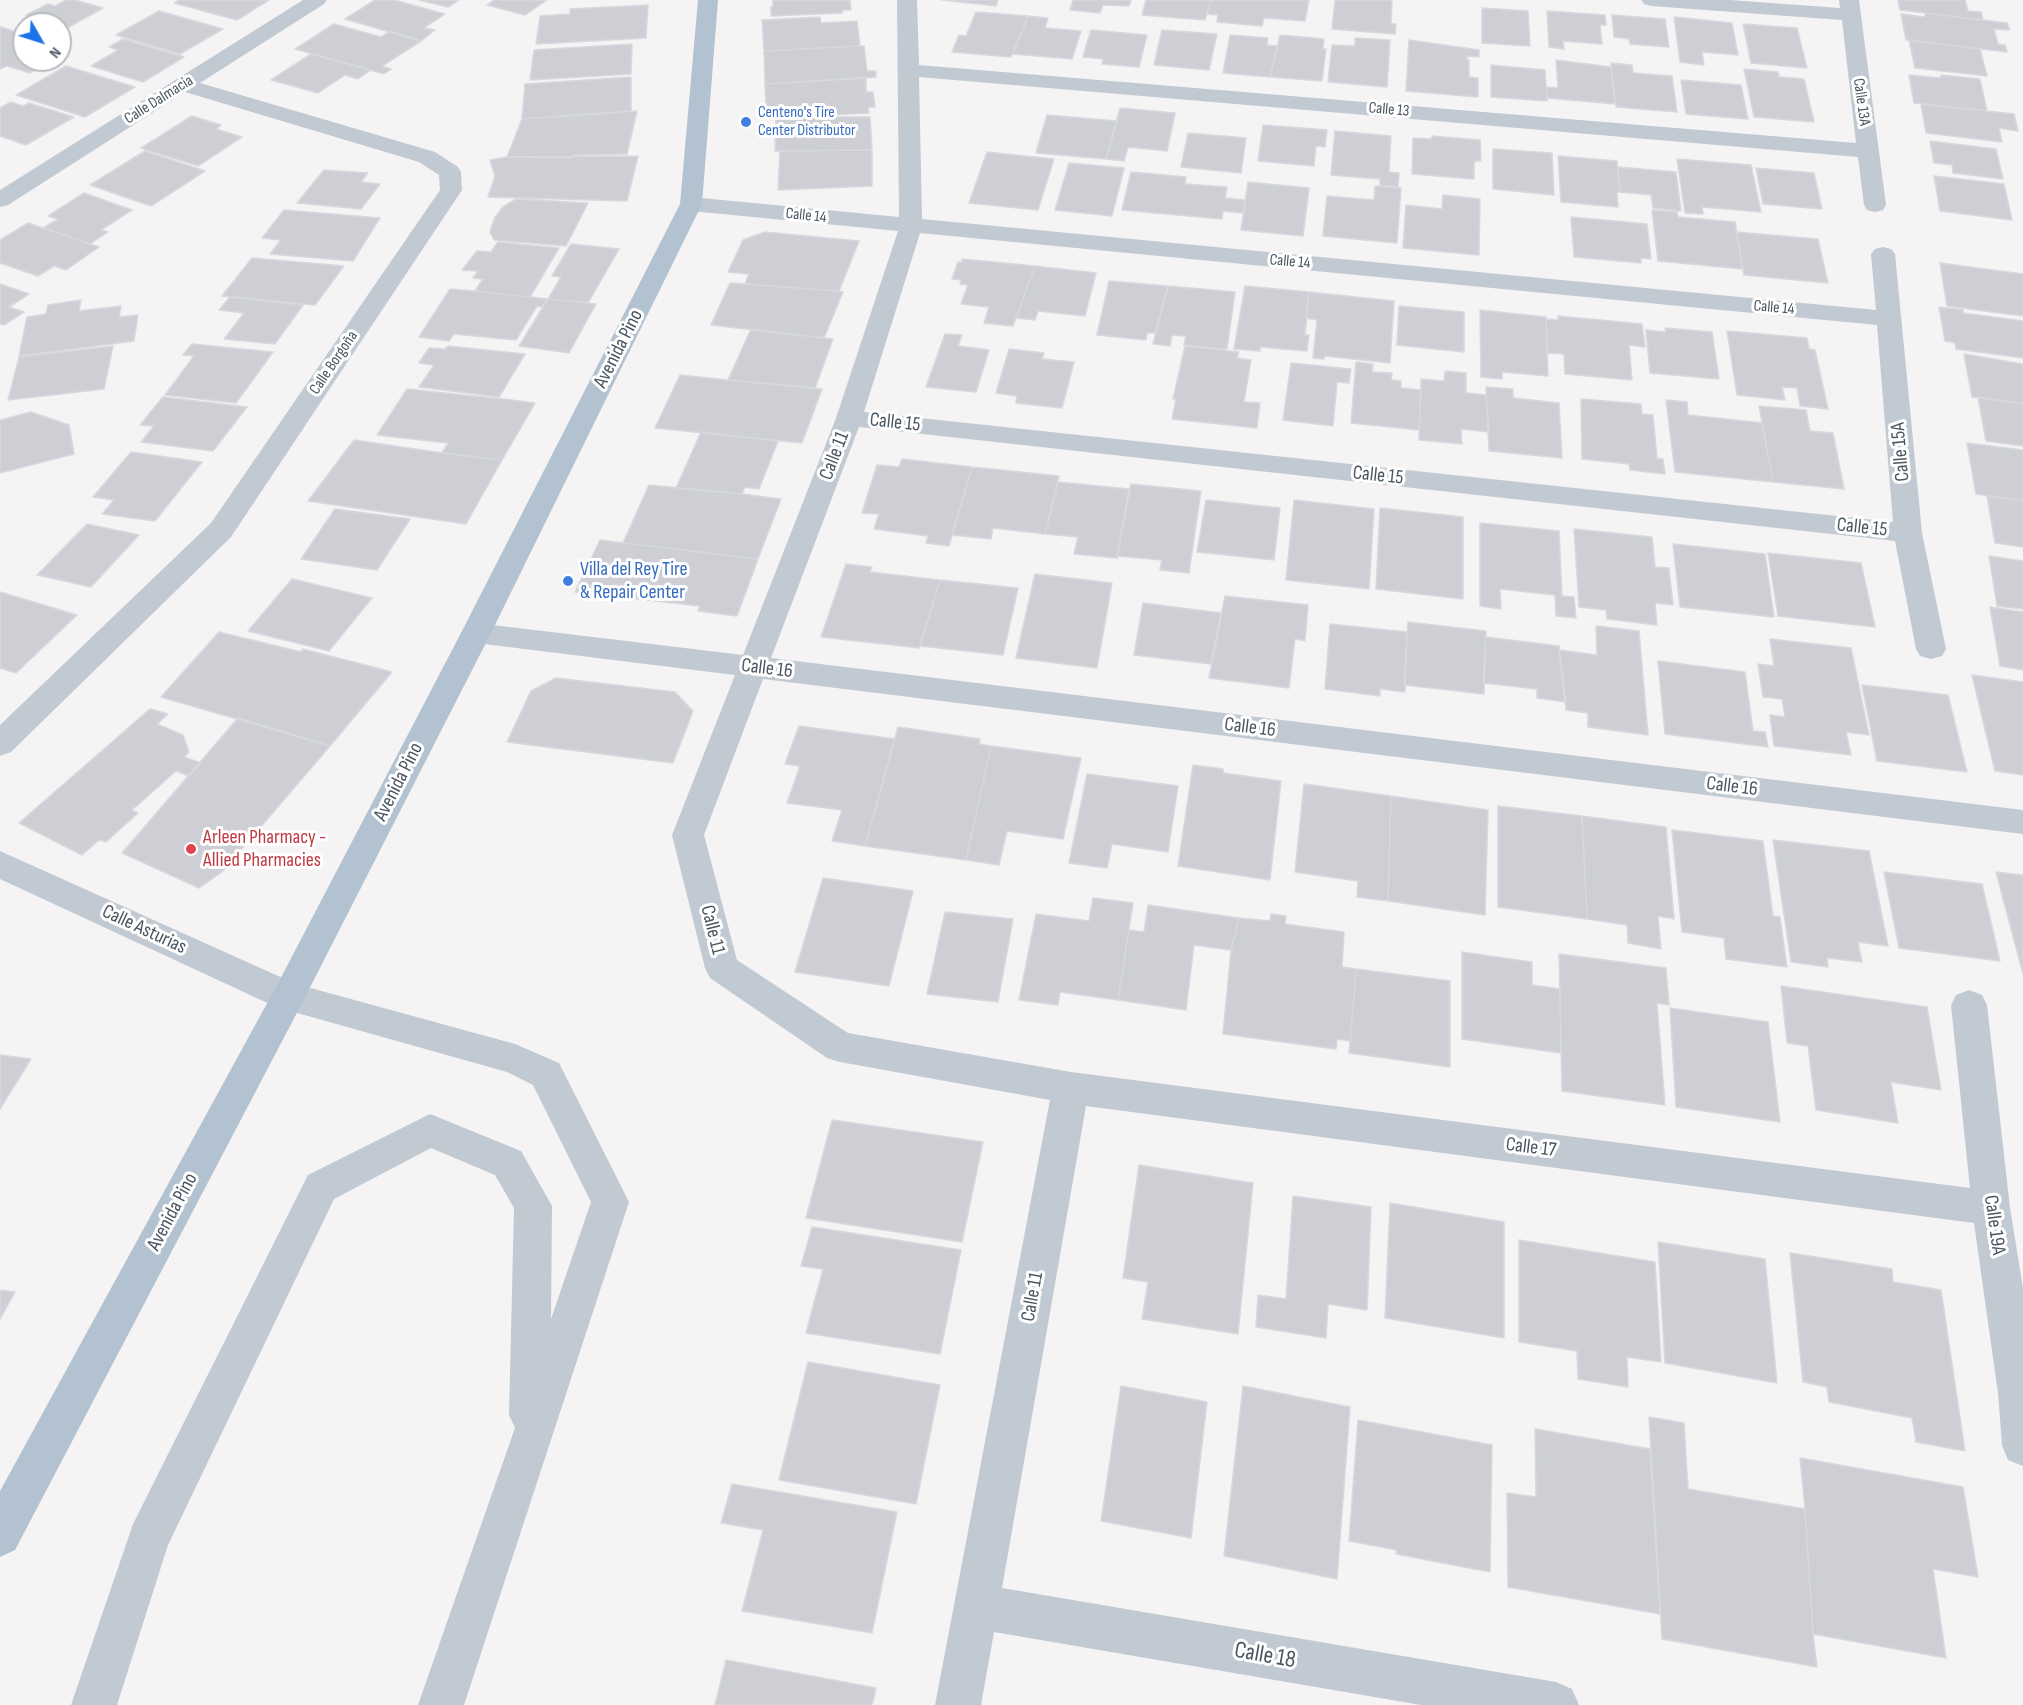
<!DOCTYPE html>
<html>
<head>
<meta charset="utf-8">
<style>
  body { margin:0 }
  #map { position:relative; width:2023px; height:1705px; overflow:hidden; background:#f5f3f3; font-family:"Sofia Sans Condensed",sans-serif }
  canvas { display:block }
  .north { position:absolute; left:12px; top:12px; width:60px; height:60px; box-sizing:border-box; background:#fff; border:2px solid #b7bbc0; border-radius:50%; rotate:129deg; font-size:16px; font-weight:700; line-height:24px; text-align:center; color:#4a5661 }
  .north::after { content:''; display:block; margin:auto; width:21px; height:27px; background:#1a73e8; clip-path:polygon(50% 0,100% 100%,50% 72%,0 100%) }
</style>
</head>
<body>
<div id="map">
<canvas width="2023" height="1705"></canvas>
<div class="north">N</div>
</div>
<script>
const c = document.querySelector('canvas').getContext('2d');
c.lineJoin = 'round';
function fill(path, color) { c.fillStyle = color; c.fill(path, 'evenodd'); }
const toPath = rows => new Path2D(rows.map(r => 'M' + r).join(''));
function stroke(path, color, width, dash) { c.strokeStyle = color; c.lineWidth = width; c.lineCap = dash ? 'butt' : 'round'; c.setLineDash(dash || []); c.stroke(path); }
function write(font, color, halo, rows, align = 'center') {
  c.font = font + ' "Sofia Sans Condensed",sans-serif'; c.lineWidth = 6; c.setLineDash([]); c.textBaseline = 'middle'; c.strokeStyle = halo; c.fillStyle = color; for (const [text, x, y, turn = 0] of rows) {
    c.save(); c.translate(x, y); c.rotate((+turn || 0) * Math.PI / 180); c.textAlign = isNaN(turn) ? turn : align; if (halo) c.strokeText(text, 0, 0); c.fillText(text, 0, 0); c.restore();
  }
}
const building = toPath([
  [66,0,75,0,103,8,60,32,60,24,25,24,36,18,26,15,48,4,55,6,66,0],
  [179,0,269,0,237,20,174,3,179,0],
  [375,0,394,0,445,14,424,28,435,30,421,41,345,19,375,0],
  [419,0,459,0,448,7,419,0],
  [494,0,547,0,525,15,487,5,494,0],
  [773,0,850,0,851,10,842,10,842,13,771,16,771,7,773,6,773,0],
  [942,0,998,0,996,6,942,0],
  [1073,0,1131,0,1129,6,1103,5,1100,13,1070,10,1073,0],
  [1146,0,1211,0,1205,20,1142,15,1146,0],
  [1211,0,1309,0,1305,21,1264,18,1262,26,1217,22,1218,15,1207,14,1211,0],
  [1335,0,1392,0,1391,24,1396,24,1395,34,1332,29,1335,0],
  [1898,0,1965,0,1968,11,1981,12,1983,20,1900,10,1898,0],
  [648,5,646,38,536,44,540,16,570,14,570,9,648,5],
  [1482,8,1528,11,1530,46,1482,43,1482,8],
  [159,11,223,29,180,54,116,35,159,11],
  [1547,11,1605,15,1606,25,1600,25,1602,44,1563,41,1564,49,1549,47,1547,11],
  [976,12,1028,16,1011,57,952,52,959,35,966,36,976,12],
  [1925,13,2007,23,2010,30,1994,29,1998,44,2005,45,2007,52,1906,40,1901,14,1925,17,1925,13],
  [1612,15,1665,19,1669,47,1630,44,1629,39,1614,37,1612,15],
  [1028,16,1048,18,1045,28,1081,31,1072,59,1013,54,1028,16],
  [820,17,821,23,857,21,860,46,764,51,762,20,820,17],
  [1674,17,1732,23,1738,55,1702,52,1704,65,1680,62,1674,17],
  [334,24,381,37,390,31,421,41,382,66,391,69,384,74,295,49,334,24],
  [1743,24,1797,28,1807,68,1751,63,1743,24],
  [0,27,24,34,24,60,52,60,30,73,7,66,0,69,0,27],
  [1091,30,1147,35,1139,67,1102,64,1103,59,1083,57,1091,30],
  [1162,30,1217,34,1209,70,1154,65,1162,30],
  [1230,35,1268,38,1267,45,1278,46,1270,77,1223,73,1230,35],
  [1280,35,1324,39,1323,49,1326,49,1322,81,1270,77,1280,35],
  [1355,38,1390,40,1387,87,1328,82,1332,45,1355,46,1355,38],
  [123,39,184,57,143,82,91,66,118,50,109,47,123,39],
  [1409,40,1479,50,1479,57,1467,56,1467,60,1469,60,1469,77,1478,78,1478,97,1406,91,1409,40],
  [1909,40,1980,49,1987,76,1915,68,1909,40],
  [632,44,631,74,530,80,534,50,632,44],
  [860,46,864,46,867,71,876,71,876,77,765,84,764,51,860,46],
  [311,54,371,70,358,79,345,75,318,93,271,80,311,54],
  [1556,60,1611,67,1615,104,1547,98,1546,87,1558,88,1556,60],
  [1611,63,1632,65,1633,73,1672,76,1677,112,1616,107,1611,63],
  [1491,65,1545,70,1547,101,1491,97,1491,65],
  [66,66,135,87,85,117,16,95,66,66],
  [1744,69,1778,72,1779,77,1804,79,1814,122,1754,117,1744,69],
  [1909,75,1941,78,1941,75,1980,79,1987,111,1914,103,1909,75],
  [631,77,631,111,522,119,525,84,631,77],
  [866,78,866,92,873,92,875,107,868,107,869,113,767,118,765,84,866,78],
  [1681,80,1741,85,1748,119,1686,114,1681,80],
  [11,102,23,106,29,103,74,117,26,145,0,136,0,108,11,102],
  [1921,104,2014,114,2018,131,1999,128,2002,142,1926,133,1921,104],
  [1120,108,1175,113,1167,151,1128,147,1124,161,1106,159,1120,108],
  [637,111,627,154,573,155,573,158,507,157,522,119,637,111],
  [1047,115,1117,121,1106,159,1036,153,1047,115],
  [192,116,221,125,216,129,242,137,198,166,141,148,192,116],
  [776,117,870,117,872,150,775,151,776,117],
  [1263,125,1327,130,1325,147,1316,146,1314,166,1258,161,1263,125],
  [1335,131,1391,136,1389,172,1399,173,1398,187,1380,185,1380,179,1331,175,1335,131],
  [1188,133,1246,138,1241,173,1181,167,1188,133],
  [1432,136,1480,140,1481,161,1474,161,1474,179,1412,174,1413,138,1432,139,1432,136],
  [1930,141,1996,149,2003,179,1953,173,1952,165,1934,163,1930,141],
  [1493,149,1552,153,1554,195,1493,189,1493,149],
  [872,150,872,186,778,190,780,151,872,150],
  [145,151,205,171,151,206,90,185,145,151],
  [987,152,1054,159,1038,210,969,203,987,152],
  [638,156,627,201,488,197,495,176,490,160,507,157,638,156],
  [1558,156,1617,161,1620,192,1617,192,1618,207,1561,202,1558,156],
  [1677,159,1751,165,1761,212,1702,207,1703,214,1685,213,1677,159],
  [1069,163,1124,168,1112,216,1055,210,1069,163],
  [1618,167,1676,172,1681,211,1653,208,1651,195,1620,192,1618,167],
  [1756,168,1814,173,1822,209,1763,204,1756,168],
  [324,170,368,173,361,182,380,184,361,209,297,203,324,170],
  [1131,172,1186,177,1185,184,1227,187,1225,198,1245,200,1244,213,1223,211,1222,219,1122,210,1131,172],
  [1934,176,2004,184,2012,220,1940,211,1934,176],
  [1248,182,1309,188,1303,236,1241,230,1248,182],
  [1375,186,1401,188,1397,243,1323,236,1327,196,1374,200,1375,186],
  [84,193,132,210,101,230,108,232,90,244,43,228,58,219,48,216,84,193],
  [1443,195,1480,199,1479,255,1403,248,1406,205,1442,209,1443,195],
  [516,199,588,203,566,246,494,240,490,232,495,217,503,207,516,199],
  [284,210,380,218,353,261,270,254,281,240,262,238,284,210],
  [1652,210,1677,212,1678,217,1735,222,1743,269,1658,261,1652,210],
  [1571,217,1647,224,1651,259,1641,258,1641,263,1574,257,1571,217],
  [28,223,43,228,99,247,66,270,54,266,38,276,0,263,0,240,28,223],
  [765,232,859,241,839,291,745,284,749,274,728,272,743,240,765,232],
  [1736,232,1818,239,1828,283,1744,275,1736,232],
  [498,242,559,248,530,297,475,291,483,279,473,278,478,271,462,270,477,251,491,252,498,242],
  [571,244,619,249,588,303,548,299,561,277,552,276,571,244],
  [252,258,344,266,315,305,222,296,252,258],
  [962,259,1035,266,1013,326,984,323,989,307,961,304,968,285,960,284,961,280,952,279,958,262,962,262,962,259],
  [1940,263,2023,274,2023,316,1947,306,1940,263],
  [1035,266,1096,273,1085,316,1038,311,1035,320,1016,318,1035,266],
  [1109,281,1168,286,1155,333,1147,333,1146,340,1097,335,1109,281],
  [730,283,839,291,843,292,824,338,711,325,730,283],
  [0,284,29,294,9,307,24,312,4,325,0,324,0,284],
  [1168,286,1235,292,1227,349,1184,345,1186,336,1172,335,1170,346,1153,344,1168,286],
  [1245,286,1309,292,1305,335,1309,335,1307,351,1260,347,1260,351,1234,349,1245,286],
  [450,289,475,291,548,299,542,307,537,306,516,340,454,334,449,341,419,337,450,289],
  [1309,292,1394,301,1390,363,1325,356,1324,359,1313,358,1317,320,1306,318,1309,292],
  [230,297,303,305,275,344,224,339,244,313,219,310,230,297],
  [548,299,596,304,569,353,519,346,548,299],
  [81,300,79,311,121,306,119,317,138,315,134,341,19,356,27,317,46,314,48,305,81,300],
  [1399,306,1464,312,1464,352,1397,345,1399,306],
  [1939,307,1963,310,1963,313,2023,321,2023,358,1956,349,1955,343,1945,341,1939,307],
  [1480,310,1546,317,1548,376,1502,372,1502,379,1481,377,1480,310],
  [1558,316,1642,324,1645,347,1629,345,1632,380,1565,374,1564,354,1547,353,1546,319,1558,320,1558,316],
  [1665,328,1712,332,1719,379,1650,373,1646,330,1666,332,1665,328],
  [751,329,833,339,815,388,728,380,751,329],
  [1727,331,1807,338,1809,349,1815,350,1828,409,1800,406,1797,388,1782,387,1785,400,1737,395,1727,331],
  [945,334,962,335,958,346,989,350,976,392,926,387,945,334],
  [192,344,273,352,236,403,165,395,194,356,183,355,192,344],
  [113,346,104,389,8,400,19,357,113,346],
  [448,346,525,354,499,397,419,387,434,365,419,363,429,348,445,349,448,346],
  [1185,346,1239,352,1237,358,1251,360,1244,402,1260,403,1257,428,1172,419,1176,399,1173,399,1185,346],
  [1009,349,1044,353,1042,359,1074,362,1062,408,1016,403,1017,396,996,393,1009,349],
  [1964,354,2023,364,2023,404,1972,397,1964,354],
  [1356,362,1373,364,1372,372,1392,373,1391,380,1401,381,1401,388,1421,390,1419,430,1351,423,1356,362],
  [1291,363,1351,369,1349,383,1337,382,1333,426,1283,420,1291,363],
  [1445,371,1466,373,1466,393,1486,395,1489,432,1461,429,1462,444,1419,440,1421,379,1444,381,1445,371],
  [680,375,728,380,822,389,802,443,655,428,680,375],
  [1486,387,1513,389,1513,398,1559,403,1562,458,1489,451,1486,387],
  [407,389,503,399,535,403,502,460,442,453,448,443,377,435,407,389],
  [163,397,247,407,213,451,141,442,154,426,140,425,163,397],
  [1978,397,2023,404,2023,446,1986,441,1978,397],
  [1581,399,1641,404,1642,414,1653,415,1657,459,1663,459,1665,474,1630,470,1629,464,1582,459,1581,399],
  [1666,400,1687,402,1688,415,1762,423,1773,482,1675,472,1666,400],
  [1759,406,1806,410,1810,431,1833,433,1844,489,1773,482,1759,406],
  [31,412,69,425,74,454,0,473,0,420,31,412],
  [701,432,778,441,759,489,745,487,742,494,676,488,701,432],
  [354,440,442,453,502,460,466,524,308,501,354,440],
  [1967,443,2023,450,2023,501,1976,494,1967,443],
  [131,452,202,462,155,521,102,514,114,500,93,497,131,452],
  [902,459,972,467,949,546,926,543,928,536,874,529,879,514,862,513,877,465,899,467,902,459],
  [972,467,1059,476,1045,534,993,528,991,539,952,535,972,467],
  [1058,482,1129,489,1117,558,1074,554,1078,537,1045,534,1058,482],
  [1131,484,1201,491,1189,573,1160,570,1162,560,1117,556,1131,484],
  [649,485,742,494,781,499,758,559,623,543,649,485],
  [1987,496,2023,501,2023,547,1995,543,1987,496],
  [1206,500,1280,508,1274,560,1197,552,1206,500],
  [1294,500,1374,509,1369,589,1286,580,1294,500],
  [1380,508,1463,517,1463,599,1376,589,1380,508],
  [335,509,410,519,377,570,301,559,335,509],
  [1480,523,1559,531,1562,596,1574,597,1576,618,1556,616,1555,595,1500,589,1501,609,1480,606,1480,523],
  [87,524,139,535,91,587,37,575,87,524],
  [1574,529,1652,537,1655,567,1669,568,1673,605,1655,603,1657,625,1607,619,1606,610,1579,607,1574,529],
  [600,540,623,543,758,559,737,616,698,611,700,606,575,592,600,540],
  [1673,544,1765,554,1774,617,1680,607,1673,544],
  [1768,553,1861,563,1875,627,1778,616,1768,553],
  [1989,556,2023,561,2023,609,1997,606,1989,556],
  [846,564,872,567,870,572,940,580,919,648,821,637,846,564],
  [1035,574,1112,583,1097,668,1016,658,1035,574],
  [292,579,372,598,329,651,248,631,292,579],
  [940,580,1018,588,1003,655,920,646,940,580],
  [0,592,77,615,16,673,0,668,0,592],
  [1225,596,1308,605,1305,641,1295,639,1289,688,1209,678,1225,596],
  [1143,603,1221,613,1211,664,1134,655,1143,603],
  [1990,607,2023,612,2023,670,2000,666,1990,607],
  [1408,622,1486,631,1484,694,1404,685,1408,622],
  [1330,624,1407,632,1405,692,1380,689,1380,696,1325,689,1330,624],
  [1596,626,1639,631,1648,735,1588,727,1588,713,1566,710,1559,650,1597,655,1596,626],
  [219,632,301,652,303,649,392,672,330,746,161,697,219,632],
  [1486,637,1559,646,1566,702,1537,698,1537,689,1483,683,1486,637],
  [1770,639,1851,648,1869,735,1846,732,1851,755,1774,746,1770,715,1785,717,1782,699,1763,697,1758,664,1774,666,1770,639],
  [1658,661,1745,672,1753,731,1765,732,1768,747,1665,734,1658,661],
  [1972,675,2023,682,2023,775,1995,771,1972,675],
  [556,678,675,692,693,711,673,763,507,742,531,691,556,678],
  [1862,685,1948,695,1967,772,1877,761,1862,685],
  [150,709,168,714,157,724,183,735,189,752,184,757,201,763,189,776,176,771,132,810,138,813,106,842,99,840,82,855,19,823,150,709],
  [238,718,330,746,222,872,199,888,122,853,238,718],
  [799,726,895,739,865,846,832,841,842,810,787,803,800,766,785,764,799,726],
  [898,727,980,739,979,744,991,746,966,860,865,846,898,727],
  [991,746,1081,758,1063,839,1007,831,999,865,966,860,991,746],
  [1193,765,1223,769,1223,773,1281,781,1270,880,1178,866,1193,765],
  [1087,774,1178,786,1168,852,1112,844,1107,868,1069,863,1087,774],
  [1304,784,1391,796,1388,901,1357,897,1358,881,1295,872,1304,784],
  [1391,796,1488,810,1485,915,1388,901,1391,796],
  [1498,806,1582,816,1587,919,1498,907,1498,806],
  [1582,816,1666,827,1674,919,1658,916,1661,949,1628,943,1627,925,1587,919,1582,816],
  [1672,830,1763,841,1773,916,1780,917,1787,967,1726,959,1724,938,1682,932,1672,830],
  [1773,840,1869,851,1888,946,1858,942,1862,962,1827,958,1828,967,1791,962,1773,840],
  [1884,872,1982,884,2000,961,1899,948,1884,872],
  [1996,872,2023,875,2023,974,1996,872],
  [823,878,913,891,889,986,795,972,823,878],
  [1093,898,1133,903,1118,1000,1060,992,1058,1005,1019,1000,1036,914,1089,921,1093,898],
  [1148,905,1239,918,1231,950,1194,945,1186,1010,1118,1000,1129,930,1144,932,1148,905],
  [945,912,1013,919,998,1002,927,994,945,912],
  [1271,914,1286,916,1285,924,1344,932,1342,967,1356,969,1350,1041,1337,1039,1336,1049,1223,1034,1231,950,1239,918,1270,921,1271,914],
  [1462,952,1532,962,1532,985,1560,989,1561,1053,1462,1039,1462,952],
  [1559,954,1666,968,1669,1005,1657,1003,1665,1105,1562,1091,1559,954],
  [1356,969,1450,981,1450,1067,1349,1053,1356,969],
  [1781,986,1927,1007,1941,1090,1891,1082,1898,1123,1816,1110,1808,1046,1787,1043,1781,986],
  [1670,1008,1768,1022,1780,1122,1676,1107,1670,1008],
  [0,1055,31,1059,0,1109,0,1055],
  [832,1120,983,1142,962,1242,806,1218,832,1120],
  [1139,1165,1253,1183,1238,1334,1142,1319,1148,1282,1123,1278,1139,1165],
  [1293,1196,1371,1207,1367,1310,1328,1304,1326,1338,1256,1327,1258,1295,1286,1299,1293,1196],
  [1390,1203,1504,1222,1504,1338,1385,1318,1390,1203],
  [812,1227,961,1250,940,1354,806,1333,823,1269,801,1266,812,1227],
  [1519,1240,1655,1262,1661,1362,1627,1357,1628,1387,1578,1379,1577,1351,1519,1342,1519,1240],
  [1658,1242,1765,1259,1777,1383,1665,1363,1658,1242],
  [1790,1253,1892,1269,1893,1282,1941,1290,1965,1451,1916,1442,1912,1418,1829,1402,1827,1387,1803,1382,1790,1253],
  [0,1290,15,1292,0,1319,0,1290],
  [808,1362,940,1385,916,1504,779,1480,808,1362],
  [1121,1386,1207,1402,1191,1538,1101,1521,1121,1386],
  [1243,1386,1350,1407,1337,1579,1224,1556,1243,1386],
  [1649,1417,1684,1423,1688,1489,1805,1509,1813,1634,1817,1667,1662,1639,1649,1417],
  [1358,1420,1492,1445,1490,1572,1396,1554,1397,1550,1349,1541,1358,1420],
  [1535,1429,1650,1449,1660,1614,1508,1587,1507,1493,1536,1497,1535,1429],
  [1800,1458,1963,1487,1978,1577,1933,1569,1946,1658,1813,1634,1805,1509,1800,1458],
  [732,1484,897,1512,872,1633,742,1611,763,1530,721,1523,732,1484],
  [726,1660,876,1688,872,1705,715,1705,726,1660]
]);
fill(building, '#cdcfd5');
stroke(building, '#d7d9de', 1.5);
fill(toPath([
  [303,0,327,0,324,4,200,83,435,152,458,167,461,172,462,190,231,537,11,752,0,756,0,725,211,523,440,190,439,175,419,162,185,92,8,205,0,207,0,190,303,0],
  [897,0,917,0,919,65,1856,143,1842,20,1651,6,1644,4,1641,0,1730,0,1840,8,1839,0,1859,0,1886,205,1883,210,1875,212,1867,210,1864,205,1858,157,919,77,922,219,1876,310,1871,254,1875,249,1883,247,1891,249,1895,254,1922,533,1946,649,1942,656,1931,659,1920,656,1916,649,1895,541,859,427,771,658,2023,810,2023,834,763,679,704,835,737,960,848,1033,1071,1072,1970,1188,1951,1005,1956,995,1969,990,1982,995,1987,1005,2010,1208,2023,1288,2023,1466,2008,1460,2002,1445,1998,1393,1974,1223,1086,1106,1002,1588,1556,1682,1572,1689,1579,1705,1421,1705,994,1632,981,1705,935,1705,1050,1100,840,1062,827,1058,710,978,705,968,672,835,735,675,476,643,466,640,461,633,466,626,476,623,743,655,836,418,898,231,691,211,683,209,680,204,683,199,691,197,899,217,897,0],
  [920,233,1877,325,1893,522,864,412,920,233],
  [0,851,296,984,515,1044,559,1063,629,1202,464,1705,418,1705,515,1428,509,1415,514,1208,495,1175,431,1148,334,1199,168,1545,117,1705,71,1705,133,1524,308,1175,430,1114,521,1151,552,1206,551,1319,591,1202,533,1085,507,1072,276,1007,0,879,0,851]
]), '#c1cad2');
fill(toPath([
  [698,0,718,0,702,204,491,633,300,1007,15,1550,0,1557,0,1491,276,987,461,633,680,204,698,0]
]), '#b3c2d1');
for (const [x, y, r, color] of [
  [746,122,6,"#3f7fe0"],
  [568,581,6,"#3f7fe0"],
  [191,849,6,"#e0444e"]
]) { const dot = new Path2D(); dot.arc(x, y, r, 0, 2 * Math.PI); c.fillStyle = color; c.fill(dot); stroke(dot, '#fff', 2); }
write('16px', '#4a5661', '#fff', [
  ["Calle Dalmacia",159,100,-32],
  ["Calle 13A",1861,102,82],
  ["Calle 13",1389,110,5],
  ["Calle 14",806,216,6],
  ["Calle 14",1290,262,5],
  ["Calle 14",1774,308,5],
  ["Calle Borgoña",334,363,-56]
]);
write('16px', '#366cbe', '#fff', [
  ["Centeno's Tire",758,113],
  ["Center Distributor",758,131]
], 'left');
write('20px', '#4a5661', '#fff', [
  ["Avenida Pino",619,349,-63],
  ["Calle 15",895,423,6],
  ["Calle 15A",1901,452,-95],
  ["Calle 11",835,456,-69],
  ["Calle 15",1378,476,6],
  ["Calle 15",1862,528,6],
  ["Calle 16",767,669,7],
  ["Calle 16",1250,728,7],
  ["Avenida Pino",399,782,-63],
  ["Calle 16",1732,787,7],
  ["Calle Asturias",144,930,25],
  ["Calle 11",712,930,76],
  ["Calle 17",1531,1148,7],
  ["Avenida Pino",173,1212,-62],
  ["Calle 19A",1994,1225,82],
  ["Calle 11",1033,1297,-80]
]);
write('20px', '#366cbe', '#fff', [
  ["Villa del Rey Tire",580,570],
  ["& Repair Center",580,593]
], 'left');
write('20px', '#be3a42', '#fff', [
  ["Arleen Pharmacy -",203,838],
  ["Allied Pharmacies",203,861]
], 'left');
write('24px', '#4a5661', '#fff', [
  ["Calle 18",1265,1656,10]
]);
</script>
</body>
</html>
